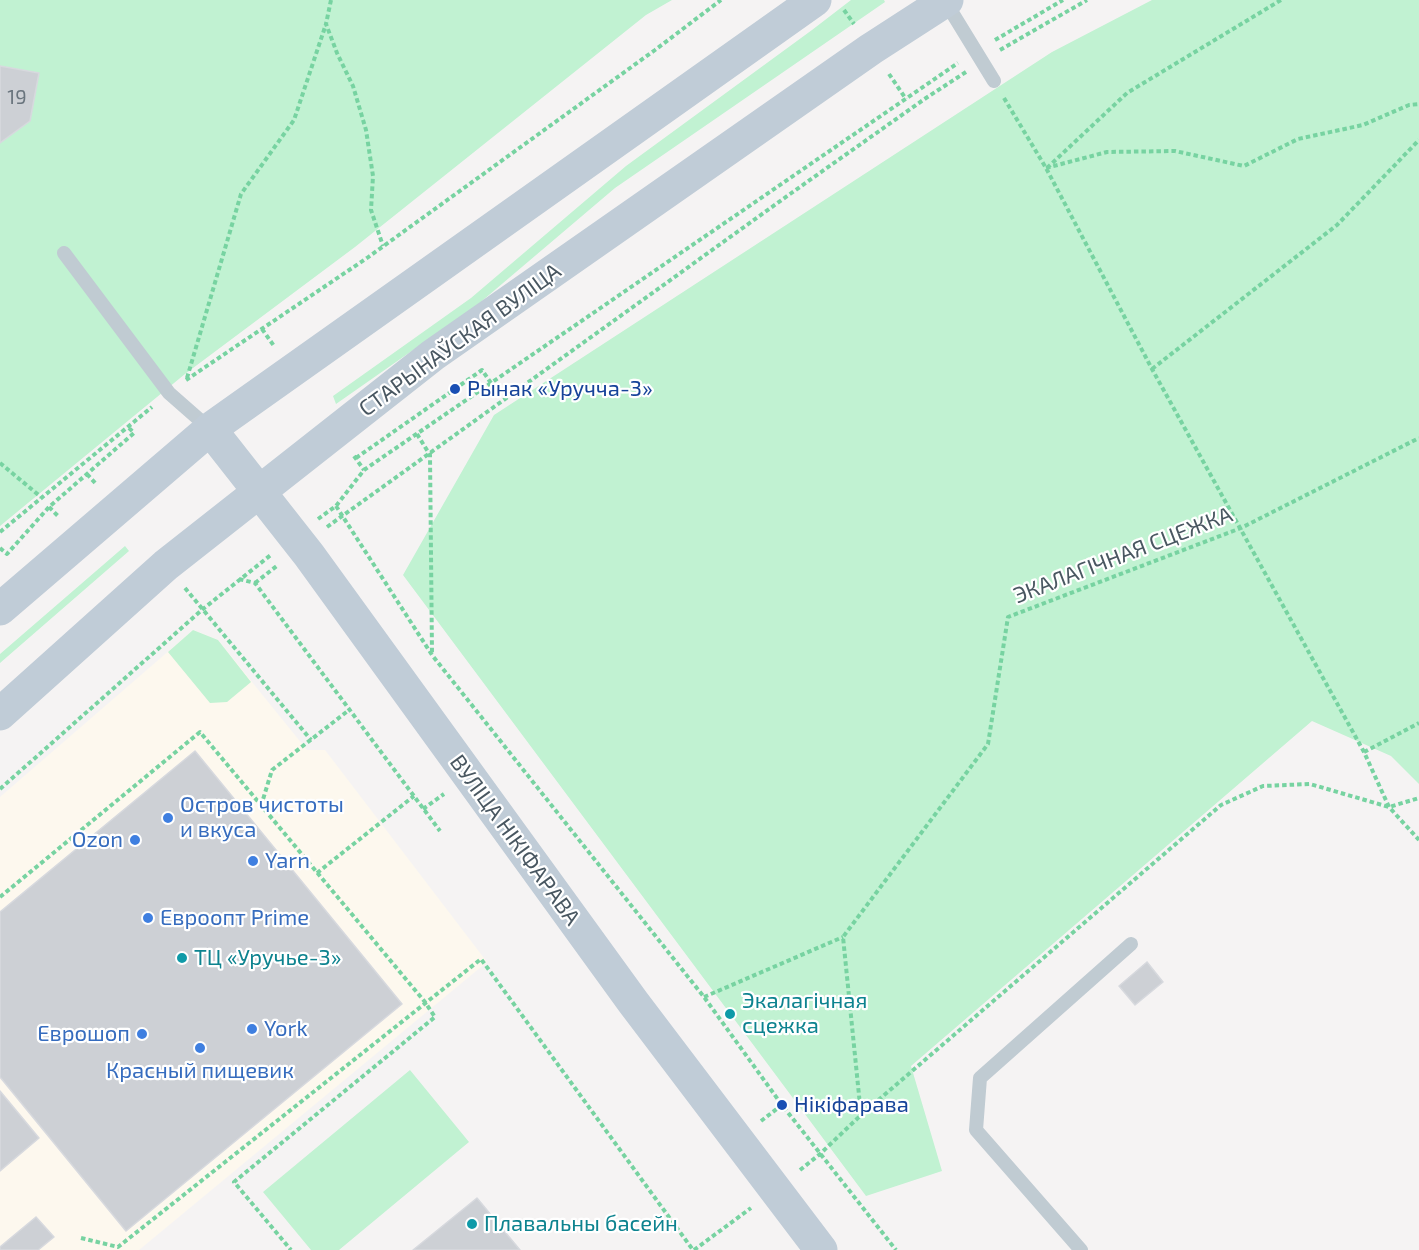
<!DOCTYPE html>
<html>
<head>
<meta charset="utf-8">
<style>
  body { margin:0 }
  canvas { display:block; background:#f5f3f3 }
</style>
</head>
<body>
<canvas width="1419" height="1250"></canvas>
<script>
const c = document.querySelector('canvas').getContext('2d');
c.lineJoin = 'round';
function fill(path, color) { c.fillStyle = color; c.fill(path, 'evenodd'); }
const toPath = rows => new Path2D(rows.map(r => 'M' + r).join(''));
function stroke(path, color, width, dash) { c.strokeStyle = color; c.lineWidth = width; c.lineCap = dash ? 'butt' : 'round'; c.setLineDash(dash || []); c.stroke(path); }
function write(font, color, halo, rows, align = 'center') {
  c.font = font + ' "Exo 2",sans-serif'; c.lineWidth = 4.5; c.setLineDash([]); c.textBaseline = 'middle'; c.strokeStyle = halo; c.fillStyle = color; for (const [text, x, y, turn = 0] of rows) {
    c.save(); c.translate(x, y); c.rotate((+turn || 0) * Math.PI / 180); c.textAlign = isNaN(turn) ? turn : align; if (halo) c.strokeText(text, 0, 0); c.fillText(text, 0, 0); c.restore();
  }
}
fill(toPath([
  [193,630,218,640,307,750,325,750,487,962,139,1250,0,1250,0,797]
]), '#fdf8ee');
fill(toPath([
  [0,0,672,0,646,15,355,247,185,374,0,526],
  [851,0,884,0,885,2,615,188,476,306,336,404,333,396,471,298,626,166,812,30],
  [1152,0,1419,0,1419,784,1391,756,1312,721,911,1066,942,1171,866,1196,403,575,494,415,1052,52],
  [125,546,129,551,0,663,0,654],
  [193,630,218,640,251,682,227,702,210,703,168,652],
  [410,1070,469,1142,339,1250,311,1250,263,1192]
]), '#c1f2d2');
const building = toPath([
  [0,66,39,73,30,121,0,143,0,66],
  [195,751,402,1004,126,1231,0,1077,0,912,195,751],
  [1147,962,1163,982,1135,1005,1119,986,1147,962],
  [0,1091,39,1138,0,1171,0,1091],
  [477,1198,520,1250,413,1250,477,1198],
  [36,1217,54,1237,38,1250,0,1250,0,1247,36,1217]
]);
fill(building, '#cdd0d5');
stroke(building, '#d7d9de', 1.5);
stroke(toPath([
  [331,0,326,24,337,53,353,86,366,130,373,176,371,210,383,246],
  [844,10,854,24],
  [995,40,1063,0],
  [1000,50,1087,0],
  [889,74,906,99],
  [1004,98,1046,168,1152,369,1364,752,1389,807,1419,840],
  [1046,168,1107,152,1175,151,1244,166,1298,139,1363,125,1409,105,1419,104],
  [1047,168,1127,93,1281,0],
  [262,329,274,346],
  [1152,369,1337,225,1419,140],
  [187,378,241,194,294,120,326,24],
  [186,380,367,258,655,50,721,0],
  [417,434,430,455,432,654],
  [354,456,364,470],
  [356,458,482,370,491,383],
  [0,463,41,497],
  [87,474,97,485],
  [336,506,432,655,704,997,782,1105,896,1250],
  [49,507,59,517],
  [318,519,336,506,364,470,958,63],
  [327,527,790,194,926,98,966,72],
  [0,532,152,407],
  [0,548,7,554,49,507,134,433,127,426],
  [239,579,255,583,440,831],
  [255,583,278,565],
  [185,588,311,740],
  [1364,752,1419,723],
  [0,789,203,609,272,554],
  [261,806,272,770,349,710],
  [423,809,444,794],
  [317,873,414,796],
  [0,897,200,732,425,1002,435,1017,234,1182,291,1250],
  [704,997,843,937],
  [861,1115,843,937,988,744,1008,617,1241,528,1419,438],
  [761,1121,782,1105],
  [800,1170,820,1154,861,1115,1221,805,1263,786,1310,784,1389,807,1419,798],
  [81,1238,118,1247,481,959,693,1250],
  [694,1250,751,1208]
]), '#77d3a1', 4, [4.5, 3]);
stroke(toPath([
  [945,1,994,81],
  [64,253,169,393,210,429],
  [1081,1250,976,1130,980,1078,1131,944]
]), '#c0cbd2', 14);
stroke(toPath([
  [210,429,309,555,633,1002,821,1250],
  [0,609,210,429,815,0],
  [0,714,166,565,433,355,871,49,947,0]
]), '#c0ccd7', 33);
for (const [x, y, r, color] of [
  [455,389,6,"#1a4fb4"],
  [168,818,6,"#3f7fe0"],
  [135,840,6,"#3f7fe0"],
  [253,861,6,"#3f7fe0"],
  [148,918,6,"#3f7fe0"],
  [182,958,6,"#0f9aa8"],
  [730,1014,6,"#0f9aa8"],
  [252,1029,6,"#3f7fe0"],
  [142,1034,6,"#3f7fe0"],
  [200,1048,6,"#3f7fe0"],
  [782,1105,6,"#1a4fb4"],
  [472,1224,6,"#0f9aa8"]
]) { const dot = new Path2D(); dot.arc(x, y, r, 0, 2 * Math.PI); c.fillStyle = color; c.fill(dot); stroke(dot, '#fff', 2); }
write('20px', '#6a757e', null, [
  ["19",17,97]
]);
write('22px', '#495761', '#fff', [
  ["СТАРЫНАЎСКАЯ ВУЛІЦА",460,340,-36],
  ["ЭКАЛАГІЧНАЯ СЦЕЖКА",1123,555,-21],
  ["ВУЛІЦА НІКІФАРАВА",515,840,54]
]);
write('22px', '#164399', '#fff', [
  ["Рынак «Уручча-3»",467,389],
  ["Нікіфарава",794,1105]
], 'left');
write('22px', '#366cbe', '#fff', [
  ["Остров чистоты",180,805],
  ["и вкуса",180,830],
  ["Ozon",123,840,"right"],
  ["Yarn",265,861],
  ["Евроопт Prime",160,918],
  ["York",264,1029],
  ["Еврошоп",130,1034,"right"],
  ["Красный пищевик",200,1071,"center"]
], 'left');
write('22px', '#0d838f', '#fff', [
  ["ТЦ «Уручье-3»",194,958],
  ["Экалагічная",742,1001],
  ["сцежка",742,1026],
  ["Плавальны басейн",484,1224]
], 'left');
</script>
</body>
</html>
